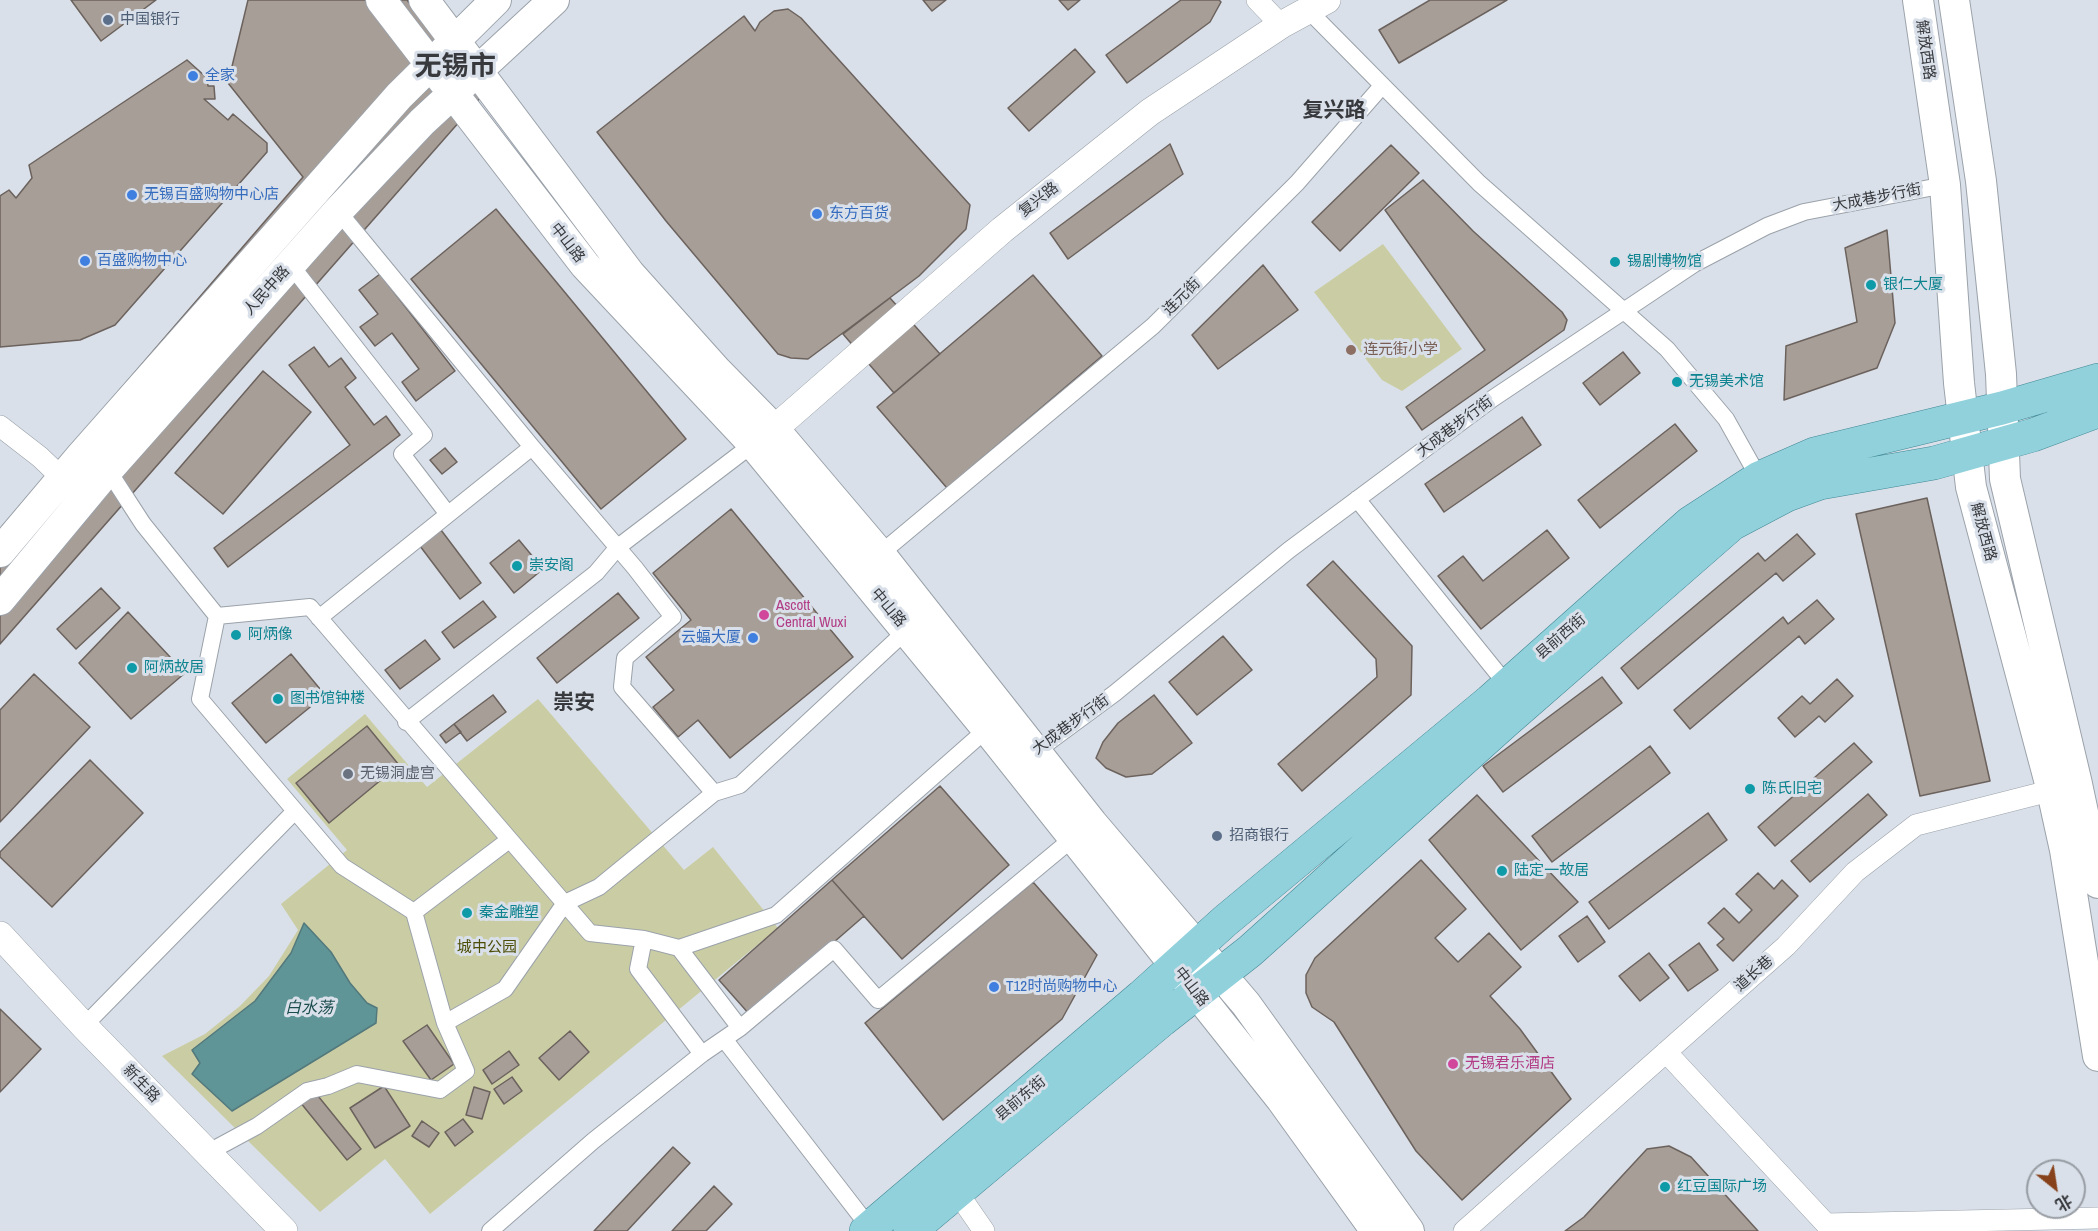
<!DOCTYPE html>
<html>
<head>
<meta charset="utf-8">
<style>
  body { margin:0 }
  #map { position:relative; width:2098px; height:1231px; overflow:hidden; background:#d9e0e9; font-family:"Archivo Narrow","Noto Sans SC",sans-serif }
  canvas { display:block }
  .north { position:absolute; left:2026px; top:1159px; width:60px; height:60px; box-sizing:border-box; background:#d9e0e9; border:2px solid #989da4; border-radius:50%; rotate:150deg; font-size:16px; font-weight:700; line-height:24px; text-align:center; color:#37393d }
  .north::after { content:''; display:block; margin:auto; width:21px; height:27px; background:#88421b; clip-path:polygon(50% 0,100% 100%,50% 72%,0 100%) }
</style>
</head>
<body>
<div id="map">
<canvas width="2098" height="1231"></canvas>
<div class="north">北</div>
</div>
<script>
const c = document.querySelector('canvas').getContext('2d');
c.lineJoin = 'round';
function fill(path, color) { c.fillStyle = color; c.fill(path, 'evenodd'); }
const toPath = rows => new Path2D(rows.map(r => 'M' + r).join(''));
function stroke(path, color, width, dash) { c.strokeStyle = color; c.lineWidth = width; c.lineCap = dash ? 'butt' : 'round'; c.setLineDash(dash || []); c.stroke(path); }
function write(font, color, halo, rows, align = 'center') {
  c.font = font + ' "Archivo Narrow","Noto Sans SC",sans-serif'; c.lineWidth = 6; c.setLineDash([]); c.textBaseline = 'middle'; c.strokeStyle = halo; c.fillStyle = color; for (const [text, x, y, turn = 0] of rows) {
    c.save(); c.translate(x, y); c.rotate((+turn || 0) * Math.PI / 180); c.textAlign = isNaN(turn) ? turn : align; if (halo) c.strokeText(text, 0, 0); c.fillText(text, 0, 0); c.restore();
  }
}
fill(toPath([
  [1383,244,1462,349,1402,391,1382,380,1314,292],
  [538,699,684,870,713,847,778,928,430,1214,385,1159,320,1212,162,1056,205,1034,240,1006,269,976,298,930,281,904,347,850,287,779,365,714,427,787]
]), '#cacda4');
const water = toPath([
  [304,923,331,952,350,983,367,1003,377,1008,376,1023,232,1111,192,1074,200,1063,192,1050,255,1001,291,953,304,923]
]);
fill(water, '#5f9597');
stroke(water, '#53797c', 1.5);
const building = toPath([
  [71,0,156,0,101,41,71,0],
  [248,0,407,0,482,96,0,644,0,529,303,177,228,83,248,0],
  [923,0,946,0,932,11,923,0],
  [1059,0,1080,0,1068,10,1059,0],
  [1181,0,1219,0,1221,2,1210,22,1127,83,1106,55,1181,0],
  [1430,0,1507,0,1399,63,1379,30,1430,0],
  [788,9,801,18,970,205,966,229,919,276,808,359,791,358,778,354,666,221,597,132,744,16,755,31,760,22,774,11,788,9],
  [1075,49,1095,72,1029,131,1008,108,1075,49],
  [187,60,207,78,208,86,214,86,215,99,204,99,228,120,233,114,267,143,267,152,115,325,80,340,0,347,0,196,9,190,16,198,32,178,29,165,187,60],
  [1170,144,1183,174,1068,259,1050,233,1170,144],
  [1391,145,1419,173,1340,251,1312,222,1391,145],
  [1423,180,1473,231,1562,312,1567,320,1564,330,1422,430,1406,407,1485,350,1385,210,1423,180],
  [496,209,686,439,601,509,411,279,496,209],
  [1887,230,1895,323,1877,368,1784,400,1786,346,1857,322,1845,248,1887,230],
  [1263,265,1298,310,1218,369,1192,335,1263,265],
  [380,274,455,371,416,401,402,382,419,369,392,333,375,346,360,327,378,314,359,290,380,274],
  [1033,275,1102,356,947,488,877,407,1033,275],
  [890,298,940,354,894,393,843,334,890,298],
  [314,347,329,367,341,358,356,378,345,387,374,425,386,416,400,435,228,567,214,548,350,445,289,365,314,347],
  [1623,352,1640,373,1600,405,1583,383,1623,352],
  [263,371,311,412,223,514,175,473,263,371],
  [1522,417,1541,445,1444,512,1425,484,1522,417],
  [1675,424,1697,451,1600,528,1578,500,1675,424],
  [445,448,457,462,442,474,430,460,445,448],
  [1927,498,1990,781,1920,796,1856,514,1927,498],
  [731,509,853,657,730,758,698,720,678,737,653,707,674,690,646,657,691,620,653,573,731,509],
  [441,530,481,583,460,599,420,546,441,530],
  [1547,530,1569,558,1481,629,1438,576,1463,556,1483,581,1547,530],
  [1797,534,1815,554,1783,581,1776,573,1638,689,1621,668,1758,553,1765,561,1797,534],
  [519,540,543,569,514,593,490,563,519,540],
  [1333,561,1412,646,1411,695,1302,791,1278,764,1377,677,1376,659,1307,585,1333,561],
  [101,588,120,608,76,649,57,629,101,588],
  [618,593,639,618,557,683,537,658,618,593],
  [1817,600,1834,619,1805,644,1799,636,1690,729,1674,710,1783,617,1788,624,1817,600],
  [483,601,496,617,454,648,442,632,483,601],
  [128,612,185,673,131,719,79,663,128,612],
  [1223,636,1252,670,1197,715,1169,682,1223,636],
  [425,640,440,659,400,689,385,670,425,640],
  [291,654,325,695,266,743,232,703,291,654],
  [34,674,90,727,0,822,0,710,34,674],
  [1602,677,1622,703,1503,792,1483,766,1602,677],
  [1837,679,1853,696,1825,722,1819,716,1795,737,1778,718,1802,696,1810,704,1837,679],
  [493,695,506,712,467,741,454,724,493,695],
  [1154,695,1192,743,1152,774,1126,777,1106,768,1096,758,1103,742,1118,723,1154,695],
  [454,724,461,732,446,743,440,735,454,724],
  [367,726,399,765,329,823,296,783,367,726],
  [1854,743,1872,762,1775,846,1758,827,1854,743],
  [1650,746,1670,773,1552,862,1532,836,1650,746],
  [90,760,143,813,52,907,0,857,0,852,90,760],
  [940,786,1009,865,902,959,832,880,940,786],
  [1868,794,1887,815,1810,882,1791,861,1868,794],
  [1477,795,1578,902,1521,950,1429,840,1477,795],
  [1708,813,1727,840,1609,929,1589,902,1708,813],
  [1421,860,1466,909,1435,938,1458,962,1489,933,1521,967,1490,996,1520,1029,1571,1099,1462,1200,1416,1151,1334,1022,1312,1007,1306,993,1306,975,1315,958,1421,860],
  [1758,873,1774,889,1782,880,1798,896,1733,961,1717,945,1724,939,1708,923,1724,908,1739,923,1752,910,1736,894,1758,873],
  [832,880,864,916,750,1015,719,980,832,880],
  [1033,882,1097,955,1062,1019,943,1120,865,1023,1033,882],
  [1587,916,1605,942,1578,962,1559,936,1587,916],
  [1699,943,1718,970,1688,991,1669,965,1699,943],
  [1649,953,1669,978,1640,1001,1619,976,1649,953],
  [0,1009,41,1049,0,1092,0,1009],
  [427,1025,454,1064,431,1080,403,1041,427,1025],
  [570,1031,589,1052,559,1080,539,1058,570,1031],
  [509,1051,519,1065,492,1084,483,1070,509,1051],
  [512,1077,522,1091,504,1104,494,1089,512,1077],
  [384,1086,410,1126,375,1148,350,1108,384,1086],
  [474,1087,490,1092,482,1119,466,1115,474,1087],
  [314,1091,361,1149,347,1160,300,1102,314,1091],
  [463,1119,473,1132,455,1146,445,1132,463,1119],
  [422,1121,439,1133,429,1147,412,1136,422,1121],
  [1669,1146,1691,1157,1758,1231,1565,1231,1584,1217,1647,1149,1669,1146],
  [673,1147,690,1163,627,1231,594,1231,673,1147],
  [714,1186,732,1204,706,1231,672,1231,714,1186]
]);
fill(building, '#a89e98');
stroke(building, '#6c625d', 1.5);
const pedestrian = toPath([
  [1308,10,1479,183,1667,349,1726,419,1759,478],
  [338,211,532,447,635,568,673,617,625,658,622,687,714,793,740,785,907,630],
  [290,264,424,435,402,454,447,513],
  [108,470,143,524,217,616,200,699,342,866,414,912,509,840],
  [1357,499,1507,685],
  [880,554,1153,326,1297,183,1381,87],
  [217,616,310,607,590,933,644,939],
  [319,618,532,447],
  [406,722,596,573,618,547,753,444],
  [1031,755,1115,693,1289,550,1492,399,1694,264,1767,226,1804,212,1945,185],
  [414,912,445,1023],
  [679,948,776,915,987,729],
  [84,1026,294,812],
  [724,1039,870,1228],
  [702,1054,638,969,644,939,679,948,740,1028],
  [207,1153,257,1126,307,1091,328,1086,357,1074,440,1090,466,1071,445,1023,505,989,565,903,599,887,714,793],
  [490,1231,593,1141,702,1054,740,1028,834,949,878,1000,1072,839]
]);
const minor = toPath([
  [1257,0,1281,25],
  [0,426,40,457,62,478],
  [1666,1052,1826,1224,2098,1218],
  [957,1192,984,1231],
  [1464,1231,1786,946,1855,872,1916,825,2065,787]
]);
const tertiary = toPath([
  [774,429,1002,230,1150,112,1281,25,1327,0],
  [0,935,84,1026,284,1231]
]);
const secondary = toPath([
  [381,0,585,265,753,444,987,729,1281,1099,1376,1231],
  [424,0,630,274,716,370,774,429,880,554,1092,823,1246,1004,1409,1231],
  [1918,0,1945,185,1959,383,1971,487,2052,791,2065,850,2098,1056],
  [1954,0,1981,181,2001,374,2005,479,2077,784,2098,883],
  [0,552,81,456,399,96,496,0],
  [0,600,108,470,338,211,422,122,554,0]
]);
const primary = toPath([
  [866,1231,1142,996,1225,921,1490,701,1690,523,1759,478,1814,454,2002,408,2098,380],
  [910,1231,1162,1020,1250,951,1506,721,1732,524,1787,495,1820,483,1934,463,2033,435,2098,411]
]);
stroke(pedestrian, '#9ba2aa', 18);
stroke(minor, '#9ba2aa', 22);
stroke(tertiary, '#9ba2aa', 28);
stroke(secondary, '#9ba2aa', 32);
stroke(primary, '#428895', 34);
stroke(pedestrian, '#fff', 16);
stroke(minor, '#fff', 21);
stroke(tertiary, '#fff', 27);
stroke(secondary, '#fff', 30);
stroke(primary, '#91d1dc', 33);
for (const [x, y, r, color] of [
  [108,20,6,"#5c6f8a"],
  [193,76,6,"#3f7fe0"],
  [132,195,6,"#3f7fe0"],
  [817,214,6,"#3f7fe0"],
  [85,261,6,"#3f7fe0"],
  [1615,262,6,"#0f9aa8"],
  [1871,285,6,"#0f9aa8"],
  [1351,350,6,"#8d6e63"],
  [1677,382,6,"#0f9aa8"],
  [517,566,6,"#0f9aa8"],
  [764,615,6,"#d1479c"],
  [236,635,6,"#0f9aa8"],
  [753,638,6,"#3f7fe0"],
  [132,668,6,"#0f9aa8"],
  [278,699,6,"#0f9aa8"],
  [348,774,6,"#6b7280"],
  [1750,789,6,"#0f9aa8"],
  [1217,836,6,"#5c6f8a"],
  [1502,871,6,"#0f9aa8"],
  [467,913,6,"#0f9aa8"],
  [994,987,6,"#3f7fe0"],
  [1453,1064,6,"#d1479c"],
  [1665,1187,6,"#0f9aa8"]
]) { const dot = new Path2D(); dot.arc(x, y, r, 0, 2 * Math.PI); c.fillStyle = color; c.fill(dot); stroke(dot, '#d9e0e9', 2); }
write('15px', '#4e5e75', '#d9e0e9', [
  ["中国银行",120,20],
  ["招商银行",1229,836]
], 'left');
write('15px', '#37393d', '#d9e0e9', [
  ["解放西路",1925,50,82],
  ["大成巷步行街",1877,198,-11],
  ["复兴路",1039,200,-38],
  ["中山路",567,243,52],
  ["人民中路",267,291,-48],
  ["连元街",1182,297,-45],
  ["大成巷步行街",1455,427,-37],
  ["解放西路",1983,532,75],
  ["中山路",888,608,50],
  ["县前西街",1561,637,-41],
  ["大成巷步行街",1071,725,-36],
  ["道长巷",1754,974,-41],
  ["中山路",1191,987,52],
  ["新生路",141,1084,46],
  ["县前东街",1021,1099,-40]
]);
write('15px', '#366cbe', '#d9e0e9', [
  ["全家",205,76],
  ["无锡百盛购物中心店",144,195],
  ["东方百货",829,214],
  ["百盛购物中心",97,261],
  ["云蝠大厦",741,638,"right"],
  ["T12时尚购物中心",1006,987]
], 'left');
write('15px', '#0d838f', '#d9e0e9', [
  ["锡剧博物馆",1627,262],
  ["银仁大厦",1883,285],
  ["无锡美术馆",1689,382],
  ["崇安阁",529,566],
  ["阿炳像",248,635],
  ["阿炳故居",144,668],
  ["图书馆钟楼",290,699],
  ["陈氏旧宅",1762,789],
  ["陆定一故居",1514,871],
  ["秦金雕塑",479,913],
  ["红豆国际广场",1677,1187]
], 'left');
write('15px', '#785e54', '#d9e0e9', [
  ["连元街小学",1363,350]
], 'left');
write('15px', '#b23c85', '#d9e0e9', [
  ["Ascott",776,606],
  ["Central Wuxi",776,623],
  ["无锡君乐酒店",1465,1064]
], 'left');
write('15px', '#5b616d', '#d9e0e9', [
  ["无锡洞虚宫",360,774]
], 'left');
write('15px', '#4d4e06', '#d9e0e9', [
  ["城中公园",487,948]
]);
write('italic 16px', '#1b4c4e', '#d9e0e9', [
  ["白水荡",309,1009]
]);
write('bold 21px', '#37393d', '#d9e0e9', [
  ["复兴路",1334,111],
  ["崇安",574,703]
]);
write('bold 27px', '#37393d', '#d9e0e9', [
  ["无锡市",455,68]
]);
</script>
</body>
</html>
